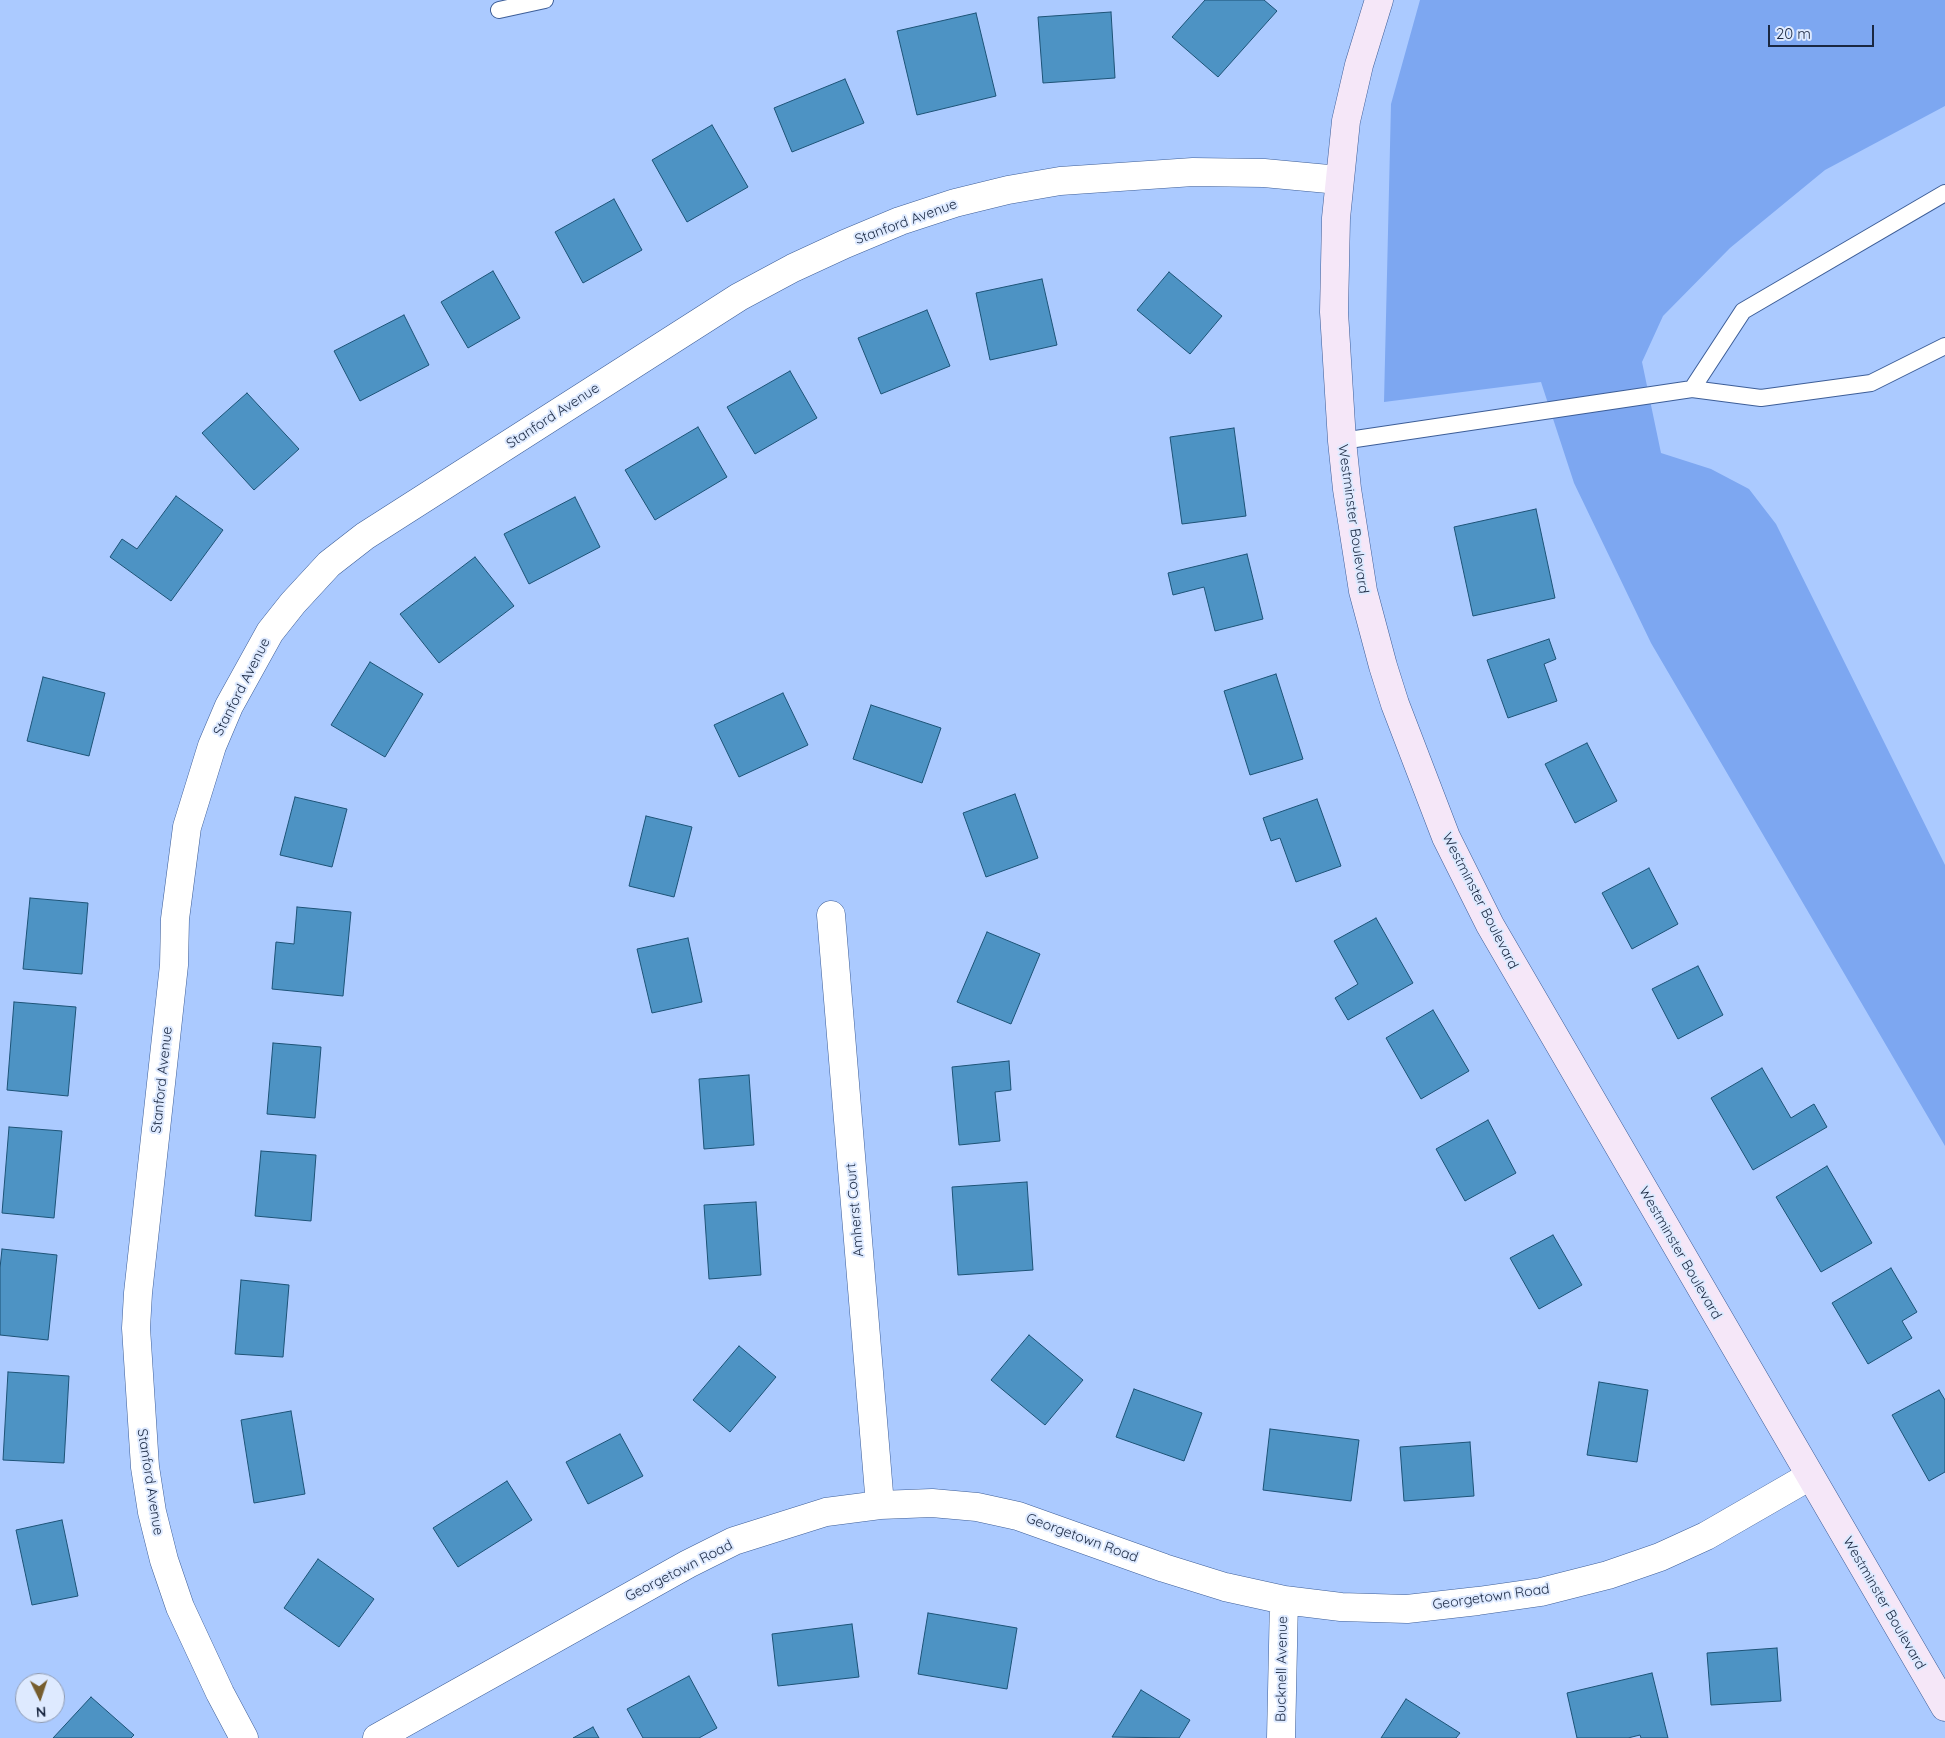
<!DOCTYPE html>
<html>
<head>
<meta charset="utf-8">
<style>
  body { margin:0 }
  #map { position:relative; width:1945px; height:1738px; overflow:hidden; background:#abcaff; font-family:Quicksand,sans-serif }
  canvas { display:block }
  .north { position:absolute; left:15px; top:1673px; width:50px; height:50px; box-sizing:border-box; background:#deeaff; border:1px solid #909cb3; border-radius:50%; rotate:176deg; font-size:14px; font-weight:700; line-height:20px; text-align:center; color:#1a2842 }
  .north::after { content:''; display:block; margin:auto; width:18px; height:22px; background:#765d2e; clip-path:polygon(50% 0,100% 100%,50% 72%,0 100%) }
  .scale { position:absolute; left:1768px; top:25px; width:106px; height:22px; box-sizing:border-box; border:2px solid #1a2842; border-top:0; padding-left:6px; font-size:15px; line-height:18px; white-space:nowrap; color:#1a2842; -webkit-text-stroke:4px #deeaff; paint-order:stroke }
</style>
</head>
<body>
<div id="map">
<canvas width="1945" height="1738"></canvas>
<div class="north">N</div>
<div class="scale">20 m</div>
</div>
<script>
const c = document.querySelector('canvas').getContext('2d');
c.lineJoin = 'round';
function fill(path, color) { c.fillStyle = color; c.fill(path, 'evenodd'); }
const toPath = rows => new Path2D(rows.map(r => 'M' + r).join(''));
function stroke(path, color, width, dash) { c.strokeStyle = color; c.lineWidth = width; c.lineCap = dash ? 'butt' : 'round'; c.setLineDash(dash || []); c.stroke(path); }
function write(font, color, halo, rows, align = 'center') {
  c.font = font + ' Quicksand,sans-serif'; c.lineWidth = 4; c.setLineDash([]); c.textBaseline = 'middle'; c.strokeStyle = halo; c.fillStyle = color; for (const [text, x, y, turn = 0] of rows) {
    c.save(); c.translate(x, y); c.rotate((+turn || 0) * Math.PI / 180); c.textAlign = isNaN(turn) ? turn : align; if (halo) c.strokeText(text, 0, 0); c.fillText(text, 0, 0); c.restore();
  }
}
fill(toPath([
  [1420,0,1945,0,1945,106,1825,170,1730,248,1663,316,1642,362,1661,453,1711,469,1749,489,1776,524,1945,865,1945,1146,1651,643,1574,483,1541,382,1384,402,1391,104]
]), '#7da7f1');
const building = toPath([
  [1205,0,1264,0,1277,11,1218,77,1172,37,1205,0],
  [1111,12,1115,78,1043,83,1038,17,1111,12],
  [976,13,996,96,917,115,897,31,976,13],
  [845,79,864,123,792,152,774,108,845,79],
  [712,125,748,187,687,222,652,160,712,125],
  [614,199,642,250,583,283,555,232,614,199],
  [493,271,520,318,468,348,441,302,493,271],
  [1169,272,1222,316,1190,354,1137,310,1169,272],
  [1042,279,1057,345,990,360,976,293,1042,279],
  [927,310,950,366,881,394,858,338,927,310],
  [404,315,429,365,360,401,334,351,404,315],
  [790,371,817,418,755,454,727,407,790,371],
  [247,393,299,449,254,490,202,433,247,393],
  [698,427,727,477,655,520,625,470,698,427],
  [1234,428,1246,516,1182,524,1170,437,1234,428],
  [176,496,223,530,171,601,110,557,122,539,137,549,176,496],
  [575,497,600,547,529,584,504,534,575,497],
  [1536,509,1555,598,1473,616,1454,527,1536,509],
  [1247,554,1263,619,1215,631,1204,587,1173,595,1168,573,1247,554],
  [475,557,514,606,439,663,400,614,475,557],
  [1549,639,1556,659,1544,664,1557,701,1508,718,1487,660,1549,639],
  [370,662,423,694,385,757,331,725,370,662],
  [1276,674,1303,759,1250,775,1224,691,1276,674],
  [43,677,105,693,89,756,27,741,43,677],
  [783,693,808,745,739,777,714,725,783,693],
  [871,705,941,728,922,783,853,759,871,705],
  [1587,743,1617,801,1575,823,1545,764,1587,743],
  [1015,794,1038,858,986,877,963,813,1015,794],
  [295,797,347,809,332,867,280,855,295,797],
  [1317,799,1341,866,1296,882,1280,838,1271,841,1263,818,1317,799],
  [646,816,692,827,674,897,629,886,646,816],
  [1649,868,1678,924,1632,949,1602,893,1649,868],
  [30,898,88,903,82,974,23,969,30,898],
  [297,907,351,912,343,996,272,989,276,942,294,944,297,907],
  [1376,918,1413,983,1348,1020,1335,998,1358,984,1334,941,1376,918],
  [987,932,1040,954,1011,1024,957,1002,987,932],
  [688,938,702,1002,652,1013,637,949,688,938],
  [1698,966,1723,1015,1678,1039,1652,989,1698,966],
  [14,1002,76,1007,68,1096,7,1090,14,1002],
  [1433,1010,1469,1071,1421,1099,1386,1038,1433,1010],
  [273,1043,321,1047,315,1118,267,1114,273,1043],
  [1009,1061,1011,1090,995,1092,1000,1141,959,1145,952,1067,1009,1061],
  [1762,1068,1791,1118,1814,1104,1827,1127,1753,1170,1711,1098,1762,1068],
  [749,1075,754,1145,704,1149,699,1079,749,1075],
  [1488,1120,1516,1173,1465,1201,1436,1149,1488,1120],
  [9,1127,62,1131,54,1218,2,1213,9,1127],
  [261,1151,316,1155,311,1221,255,1216,261,1151],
  [1827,1166,1872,1243,1821,1272,1776,1197,1827,1166],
  [1027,1182,1033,1270,958,1275,952,1187,1027,1182],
  [756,1202,761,1275,709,1279,704,1205,756,1202],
  [1553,1235,1582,1285,1539,1309,1510,1258,1553,1235],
  [2,1249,57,1255,48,1340,0,1335,0,1268,2,1249],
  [1891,1268,1917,1312,1902,1321,1912,1338,1868,1364,1832,1303,1891,1268],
  [241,1280,289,1285,283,1357,235,1354,241,1280],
  [1029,1335,1083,1380,1045,1425,991,1380,1029,1335],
  [739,1346,776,1377,730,1432,693,1400,739,1346],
  [8,1372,69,1376,64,1463,3,1460,8,1372],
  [1599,1382,1648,1390,1637,1462,1587,1455,1599,1382],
  [1134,1389,1202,1413,1184,1461,1116,1437,1134,1389],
  [1939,1390,1945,1400,1945,1472,1929,1481,1892,1415,1939,1390],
  [291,1411,305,1494,254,1503,241,1420,291,1411],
  [1270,1429,1359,1440,1351,1501,1263,1490,1270,1429],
  [620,1434,643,1476,588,1504,566,1462,620,1434],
  [1470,1442,1474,1496,1404,1501,1400,1447,1470,1442],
  [507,1481,532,1520,458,1567,433,1528,507,1481],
  [62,1520,78,1596,32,1605,16,1530,62,1520],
  [318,1559,374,1599,339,1647,284,1608,318,1559],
  [928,1613,1017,1628,1007,1689,918,1674,928,1613],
  [852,1624,859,1677,778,1686,772,1634,852,1624],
  [1777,1648,1781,1701,1711,1705,1707,1653,1777,1648],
  [1652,1673,1668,1738,1641,1738,1640,1735,1628,1738,1577,1738,1567,1693,1652,1673],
  [689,1676,717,1728,699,1738,643,1738,627,1709,689,1676],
  [1141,1690,1190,1720,1179,1738,1112,1737,1141,1690],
  [91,1697,134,1735,131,1738,53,1738,91,1697],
  [1406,1699,1460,1733,1456,1738,1381,1738,1406,1699],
  [593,1727,599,1738,573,1738,593,1727]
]);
fill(building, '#4d93c4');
stroke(building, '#1d5377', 1);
const lane = toPath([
  [499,10,545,0],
  [1692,389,1743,311,1945,193],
  [1342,441,1692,389,1761,398,1871,383,1945,346]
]);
const street = toPath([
  [831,915,880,1505],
  [244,1738,220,1693,180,1607,164,1560,152,1512,145,1467,136,1328,138,1293,174,965,175,919,187,827,212,746,229,706,270,632,293,603,329,564,365,536,739,297,793,268,845,244,900,221,955,203,1008,190,1060,181,1193,172,1264,173,1339,180],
  [377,1738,688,1564,734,1541,826,1512,880,1505,932,1503,977,1507,1018,1516,1164,1568,1225,1587,1284,1600,1341,1607,1407,1609,1478,1601,1541,1592,1608,1575,1660,1557,1706,1536,1810,1476],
  [1281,1738,1284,1600]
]);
const secondary = toPath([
  [1379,0,1359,65,1346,121,1336,218,1334,312,1342,441,1347,489,1363,591,1383,666,1395,704,1446,837,1490,925,1945,1707]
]);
stroke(lane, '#3d5e98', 18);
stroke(street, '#3d5e98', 29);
stroke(secondary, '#3d5e98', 29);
stroke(lane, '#fff', 16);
stroke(street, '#fff', 28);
stroke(secondary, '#f5e7f8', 28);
write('14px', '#1a2842', '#deeaff', [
  ["Stanford Avenue",906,222,-20],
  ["Stanford Avenue",553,416,-33],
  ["Westminster Boulevard",1353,519,82],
  ["Stanford Avenue",242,687,-63],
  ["Westminster Boulevard",1480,901,63],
  ["Stanford Avenue",162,1080,-84],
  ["Amherst Court",855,1210,-95],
  ["Westminster Boulevard",1680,1253,60],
  ["Stanford Avenue",150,1482,81],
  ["Georgetown Road",1082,1538,20],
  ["Georgetown Road",679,1571,-27],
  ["Georgetown Road",1491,1597,-8],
  ["Westminster Boulevard",1884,1603,60],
  ["Bucknell Avenue",1282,1669,-89]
]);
</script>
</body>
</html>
